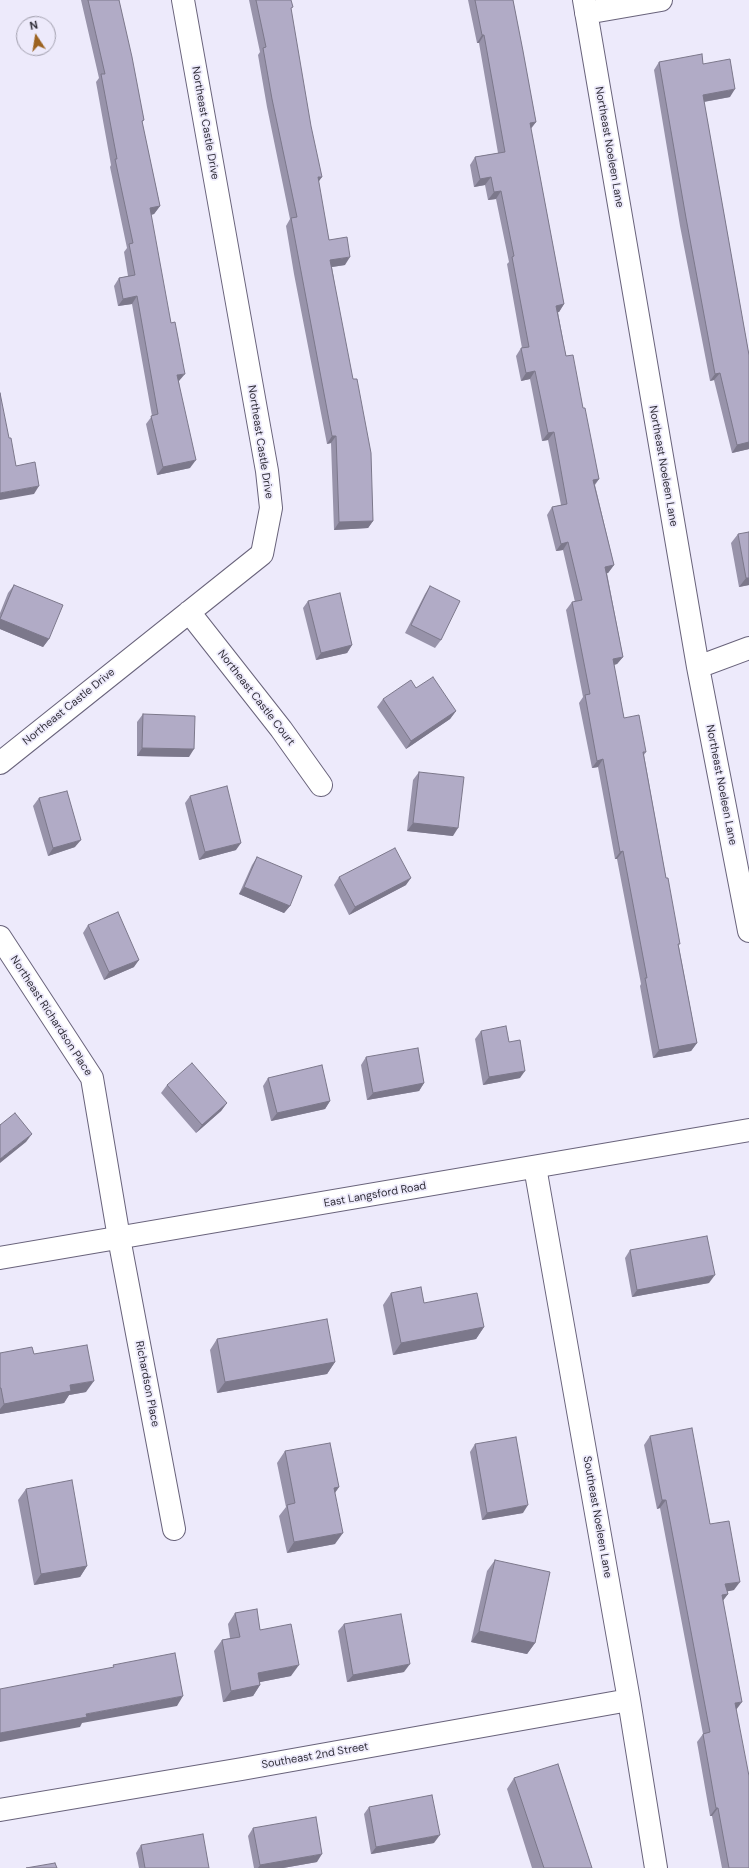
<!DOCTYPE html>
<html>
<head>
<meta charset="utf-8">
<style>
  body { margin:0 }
  #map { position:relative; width:749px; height:1868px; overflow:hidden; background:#edeafb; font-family:"DM Sans",sans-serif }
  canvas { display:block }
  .north { position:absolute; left:16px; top:16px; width:40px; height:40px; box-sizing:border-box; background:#edeafb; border:1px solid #a19fad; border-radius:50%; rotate:348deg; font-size:11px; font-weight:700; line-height:16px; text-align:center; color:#302e38 }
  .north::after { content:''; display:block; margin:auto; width:14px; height:18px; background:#9c6321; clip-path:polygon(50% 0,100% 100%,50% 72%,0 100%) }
</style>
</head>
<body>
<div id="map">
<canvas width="749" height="1868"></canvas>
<div class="north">N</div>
</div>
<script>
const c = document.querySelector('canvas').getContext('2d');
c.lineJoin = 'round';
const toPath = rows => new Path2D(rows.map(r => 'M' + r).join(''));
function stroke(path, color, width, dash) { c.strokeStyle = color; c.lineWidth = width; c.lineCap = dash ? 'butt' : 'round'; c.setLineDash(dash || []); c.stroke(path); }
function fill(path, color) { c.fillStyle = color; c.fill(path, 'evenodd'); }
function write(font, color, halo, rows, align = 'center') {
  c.font = font + ' "DM Sans",sans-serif'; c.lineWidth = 3.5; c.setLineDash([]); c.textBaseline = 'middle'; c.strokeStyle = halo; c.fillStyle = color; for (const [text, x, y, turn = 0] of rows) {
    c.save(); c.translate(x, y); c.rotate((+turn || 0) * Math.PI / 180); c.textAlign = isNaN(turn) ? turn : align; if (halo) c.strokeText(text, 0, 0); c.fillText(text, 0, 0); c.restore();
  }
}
const street = toPath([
  [584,0,698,667,749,931],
  [586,13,661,0],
  [189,612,281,729,321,785],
  [698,667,749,648],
  [0,763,262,554,271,508,267,471,183,0],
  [0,937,92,1078,119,1238,174,1529],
  [535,1167,629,1700,656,1868],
  [0,1810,242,1769,629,1700]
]);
const secondary = toPath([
  [0,1258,749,1130]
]);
stroke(street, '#69637b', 24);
stroke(secondary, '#69637b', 24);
stroke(street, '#fff', 22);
stroke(secondary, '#fff', 22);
fill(toPath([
  [81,0,119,0,144,120,142,122,160,206,154,214,151,215,179,381,179,382,190,468,157,475,146,424,152,416,132,304,118,306,114,286,119,278,128,276,124,252,127,248,110,167,111,165,96,82,99,78],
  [249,0,291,0,291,10,318,182,329,240,345,265,332,267,373,521,368,528,334,530,331,443,327,444,294,274,286,226,290,219,267,107,258,55,260,52],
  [468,0,513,0,536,122,531,129,564,304,559,312,558,312,566,356,583,408,599,479,595,485,614,565,608,573,607,573,623,657,617,664,614,665,624,718,646,752,644,755,666,878,697,1043,691,1051,653,1058,640,986,641,984,617,859,615,859,598,767,592,768,579,703,583,697,566,610,572,602,575,602,563,550,556,551,547,515,552,507,561,505,548,440,542,441,530,379,521,381,516,356,521,348,522,348,507,264,509,262,496,199,488,200,485,185,474,187,470,165,475,157,498,153,479,43,477,43],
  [659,62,703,64,730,97,704,102,749,355,749,449,732,453,714,380,710,381,680,226,654,70],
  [738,534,749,585,739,587,731,543],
  [14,585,49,639,43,647,0,629,0,613,8,593],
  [430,586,441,640,435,648,405,633,425,594],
  [308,601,352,645,347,653,316,660,303,608],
  [416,688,456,711,450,719,406,749,377,707,383,699],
  [143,714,189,757,137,756,137,722],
  [419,772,453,836,407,831,413,780],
  [190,796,236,850,199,860,185,803],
  [39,798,75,847,48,856,33,806],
  [257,857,290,906,284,913,239,894,252,865],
  [339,877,406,885,349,915,334,885],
  [88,925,134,967,104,980,83,933],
  [481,1031,509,1042,520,1078,483,1085,475,1039],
  [366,1057,424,1083,419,1091,367,1100,361,1065],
  [268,1078,330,1101,325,1109,271,1121,263,1086],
  [167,1085,227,1103,221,1111,196,1133,161,1093],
  [630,1250,709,1283,632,1297,625,1258],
  [391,1293,424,1303,484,1327,476,1339,393,1355,383,1305],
  [217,1339,335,1362,327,1374,217,1393,210,1350],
  [0,1353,34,1354,86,1392,69,1395,64,1403,0,1414],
  [650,1436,710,1524,734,1590,727,1591,728,1594,723,1600,736,1710,749,1868,722,1868,712,1816,710,1816,697,1742,703,1734,660,1508,657,1509,644,1445],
  [475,1444,523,1513,482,1520,470,1452],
  [285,1451,339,1487,335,1493,335,1544,287,1553,279,1516,286,1507,277,1463],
  [26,1489,87,1566,80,1577,34,1585,18,1500],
  [495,1560,535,1643,527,1654,471,1642,487,1571],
  [235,1613,291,1676,260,1682,260,1685,253,1696,223,1702,214,1651,222,1640,230,1638,228,1624],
  [344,1624,404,1672,347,1682,338,1631],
  [514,1778,592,1868,532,1868,507,1789],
  [369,1807,434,1843,371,1854,364,1814],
  [253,1828,317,1862,283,1868,254,1868,248,1836],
  [141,1845,209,1868,139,1868,136,1853]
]), '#9893aa');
fill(toPath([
  [482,35,484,35,479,43,477,43],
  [735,89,730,97,697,103,703,95],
  [536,122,530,129,530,123],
  [318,177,322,177,317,184],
  [491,177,485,185,474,187,480,179],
  [501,191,496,199,488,200,494,192],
  [160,206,154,214,145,216,150,208],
  [350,257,345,265,325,268,330,260],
  [137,296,132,304,118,306,123,299],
  [564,304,559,312,551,314,556,306],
  [535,371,530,379,521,381,526,373],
  [720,373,714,380,710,381,715,374],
  [185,374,179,381,172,383,177,375],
  [554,432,548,440,542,441,548,433],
  [332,436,336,436,331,443,327,444],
  [749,442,749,449,732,453,737,445],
  [196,460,190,468,157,475,163,467],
  [599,479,593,486,593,480],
  [39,486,34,494,0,500,0,493],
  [373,521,368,528,334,530,339,522],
  [568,542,563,550,556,551,561,544],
  [614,565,608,573,600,575,605,567],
  [746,578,749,578,749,585,739,587],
  [0,619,49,639,43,647,0,629],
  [352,645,347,653,316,660,321,653],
  [623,657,617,664,608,666,613,659],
  [456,711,450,719,406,749,411,741],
  [142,748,194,749,189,757,137,756],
  [603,759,598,767,592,768,597,761],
  [413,823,458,828,453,836,407,831],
  [81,840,75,847,48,856,53,848],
  [241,843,236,850,199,860,205,852],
  [623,851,617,859,615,859,620,852],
  [411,878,406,885,349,915,355,907],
  [244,887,290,906,284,913,239,894],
  [139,960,134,967,104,980,109,972],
  [697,1043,691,1051,653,1058,659,1050],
  [525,1071,520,1078,483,1085,489,1077],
  [424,1083,419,1091,367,1100,373,1093],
  [330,1101,325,1109,271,1121,277,1113],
  [227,1103,221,1111,196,1133,202,1125],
  [32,1134,26,1142,0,1163,0,1159],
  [715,1275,709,1283,632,1297,637,1290],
  [484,1327,476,1339,393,1355,401,1343],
  [335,1362,327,1374,217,1393,225,1382],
  [94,1381,86,1392,69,1395,64,1403,0,1414,0,1409,4,1404,70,1385],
  [339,1487,331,1498,334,1488],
  [662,1500,666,1500,660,1508,657,1509],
  [528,1505,523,1513,482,1520,487,1513],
  [343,1533,335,1544,287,1553,294,1542],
  [87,1566,80,1577,34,1585,41,1574],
  [740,1582,734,1590,720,1593,725,1584],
  [728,1594,722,1602,722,1595],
  [479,1631,535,1643,527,1654,471,1642],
  [410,1664,404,1672,347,1682,353,1675],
  [299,1665,291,1676,250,1684,258,1673],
  [260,1685,253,1696,223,1702,231,1691],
  [183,1696,177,1706,82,1723,80,1727,0,1742,0,1733,86,1714],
  [742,1702,736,1710,735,1703],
  [716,1808,718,1808,712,1816,710,1816],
  [440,1835,434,1843,371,1854,376,1847],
  [322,1854,317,1862,283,1868,258,1868,260,1865]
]), '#7c788b');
const building = toPath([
  [88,0,119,0,132,57,144,120,142,121,160,206,150,208,171,323,175,322,185,374,177,375,196,460,163,467,151,416,158,414,137,296,123,299,119,278,135,275,129,244,133,243,115,159,117,159,101,74,105,74,88,0],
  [256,0,291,0,293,7,291,8,311,126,322,177,318,177,329,240,347,237,350,257,330,260,353,379,357,379,371,453,373,521,339,522,336,436,332,436,300,266,291,218,297,217,272,99,263,48,266,47,256,0],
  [475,0,513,0,523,51,536,122,530,123,564,304,556,306,566,356,573,355,583,408,585,408,599,479,593,480,614,565,605,567,623,657,613,659,624,718,639,715,646,752,643,752,666,878,668,878,680,944,678,944,697,1043,659,1050,645,978,647,978,623,851,620,852,603,759,597,761,585,695,590,694,572,602,582,600,568,542,561,544,552,507,567,504,554,432,548,433,535,371,526,373,521,348,529,347,512,257,514,256,501,191,494,192,491,177,480,179,475,157,505,152,484,35,482,35,475,0],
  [702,54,703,64,730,59,735,89,703,95,749,355,749,442,737,445,720,373,715,374,686,218,659,62,702,54],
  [0,393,9,438,11,438,16,466,35,462,39,486,0,493,0,393],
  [749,532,749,578,746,578,738,534,749,532],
  [14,585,63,605,49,639,0,619,14,585],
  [430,586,460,601,441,640,411,625,430,586],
  [340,593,352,645,321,653,308,601,340,593],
  [433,677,456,711,411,741,383,699,411,680,416,688,433,677],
  [143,714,195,716,194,749,142,748,143,714],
  [419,772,464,777,458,828,413,823,419,772],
  [227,786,241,843,205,852,190,796,227,786],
  [67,791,81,840,53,848,39,798,67,791],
  [395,848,411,878,355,907,339,877,395,848],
  [257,857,302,876,290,906,244,887,257,857],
  [118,912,139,960,109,972,88,925,118,912],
  [506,1026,509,1042,520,1040,525,1071,489,1077,481,1031,506,1026],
  [418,1048,424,1083,373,1093,366,1057,418,1048],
  [192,1063,227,1103,202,1125,167,1085,192,1063],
  [322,1065,330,1101,277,1113,268,1078,322,1065],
  [15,1113,32,1134,0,1159,0,1125,15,1113],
  [707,1236,715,1275,637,1290,630,1250,707,1236],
  [421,1287,424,1303,477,1293,484,1327,401,1343,391,1293,421,1287],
  [327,1319,335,1362,225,1382,217,1339,327,1319],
  [87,1345,94,1381,70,1385,71,1391,4,1404,1,1388,0,1388,0,1353,32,1347,34,1354,87,1345],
  [692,1428,710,1524,729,1521,740,1582,725,1584,728,1594,722,1595,742,1702,735,1703,749,1776,749,1868,729,1868,718,1808,716,1808,703,1734,710,1732,666,1500,662,1500,650,1436,692,1428],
  [516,1437,528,1505,487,1513,475,1444,516,1437],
  [330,1443,339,1487,334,1488,343,1533,294,1542,287,1505,295,1503,285,1451,330,1443],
  [72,1480,87,1566,41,1574,26,1489,72,1480],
  [495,1560,550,1572,535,1643,479,1631,495,1560],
  [257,1609,260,1630,291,1624,299,1665,258,1673,260,1685,231,1691,222,1640,240,1637,235,1613,257,1609],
  [401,1614,410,1664,353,1675,344,1624,401,1614],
  [175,1653,183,1696,86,1714,87,1717,0,1733,0,1689,114,1667,113,1665,175,1653],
  [558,1764,592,1868,544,1868,514,1778,558,1764],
  [432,1795,440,1835,376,1847,369,1807,432,1795],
  [316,1817,322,1854,260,1865,253,1828,316,1817],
  [203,1834,209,1868,145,1868,141,1845,203,1834],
  [55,1863,57,1868,26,1868,55,1863]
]);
fill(building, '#b1abc6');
stroke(building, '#7c788b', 1);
write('11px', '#302e38', '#edeafb', [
  ["Northeast Castle Drive",205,123,80],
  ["Northeast Noeleen Lane",609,147,80],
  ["Northeast Castle Drive",260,442,81],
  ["Northeast Noeleen Lane",663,466,80],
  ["Northeast Castle Court",256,698,52],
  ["Northeast Castle Drive",69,707,-39],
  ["Northeast Noeleen Lane",721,785,79],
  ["Northeast Richardson Place",51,1016,57],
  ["East Langsford Road",375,1195,-10],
  ["Richardson Place",147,1384,79],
  ["Southeast Noeleen Lane",597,1517,80],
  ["Southeast 2nd Street",315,1756,-10]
]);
</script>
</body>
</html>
